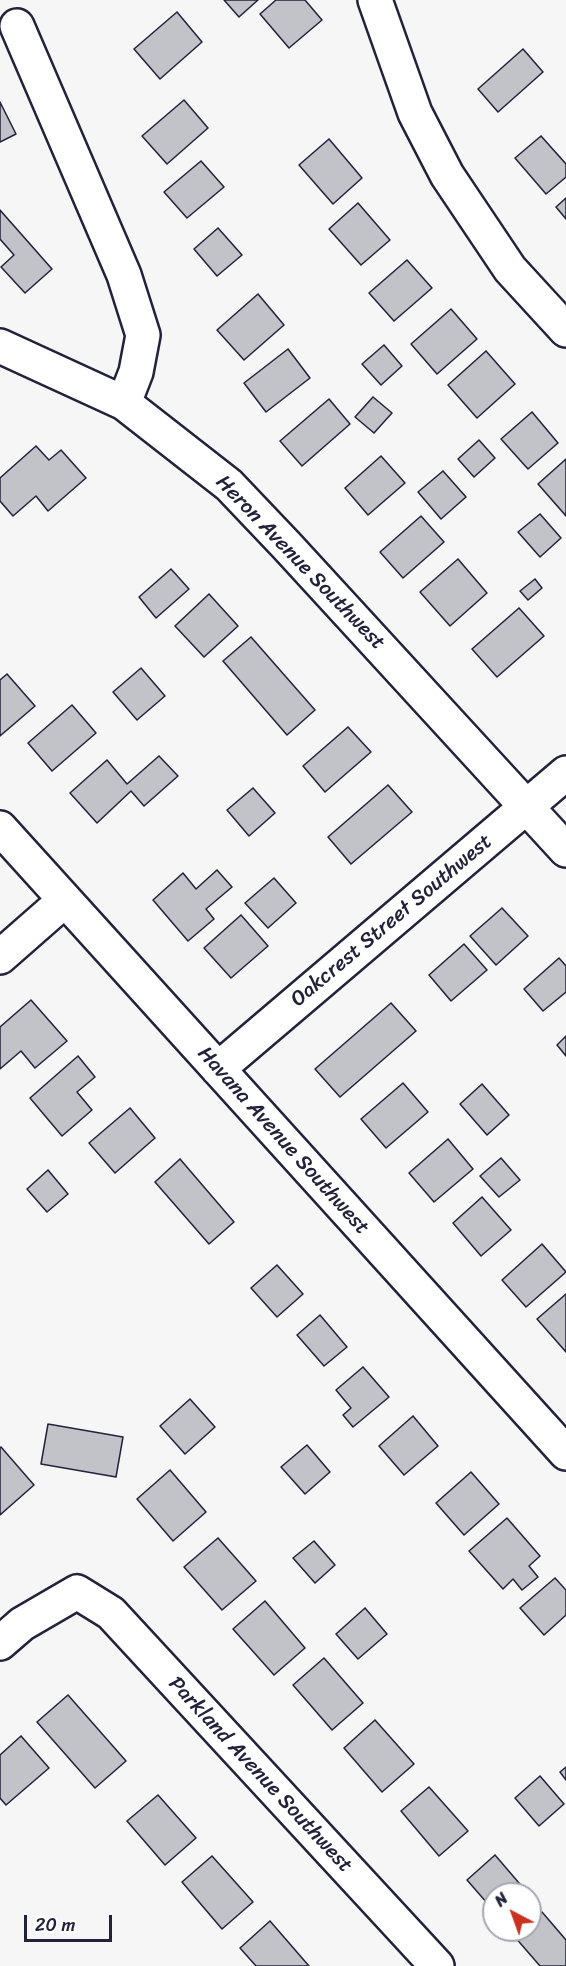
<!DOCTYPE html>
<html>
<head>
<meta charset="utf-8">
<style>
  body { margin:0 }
  #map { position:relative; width:566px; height:1966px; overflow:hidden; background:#f6f6f7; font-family:Sriracha,sans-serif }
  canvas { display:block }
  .north { position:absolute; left:482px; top:1882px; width:60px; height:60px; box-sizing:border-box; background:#fff; border:2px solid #a7a7b1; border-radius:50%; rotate:319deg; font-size:16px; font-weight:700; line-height:24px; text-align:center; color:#22223b }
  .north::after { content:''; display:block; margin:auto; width:21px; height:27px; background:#c8321e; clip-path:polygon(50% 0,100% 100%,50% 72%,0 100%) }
  .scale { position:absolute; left:24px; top:1915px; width:88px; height:27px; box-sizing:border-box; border:3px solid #22223b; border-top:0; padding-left:8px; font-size:18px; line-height:21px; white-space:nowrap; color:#22223b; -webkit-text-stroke:4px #fff; paint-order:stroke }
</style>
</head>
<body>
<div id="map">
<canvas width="566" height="1966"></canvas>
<div class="north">N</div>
<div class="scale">20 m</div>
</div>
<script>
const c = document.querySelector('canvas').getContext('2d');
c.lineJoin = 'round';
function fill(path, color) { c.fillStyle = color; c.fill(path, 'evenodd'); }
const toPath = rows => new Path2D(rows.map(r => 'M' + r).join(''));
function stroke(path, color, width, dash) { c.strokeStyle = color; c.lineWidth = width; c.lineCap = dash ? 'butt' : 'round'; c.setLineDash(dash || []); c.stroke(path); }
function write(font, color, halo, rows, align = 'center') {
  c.font = font + ' Sriracha,sans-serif'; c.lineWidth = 4.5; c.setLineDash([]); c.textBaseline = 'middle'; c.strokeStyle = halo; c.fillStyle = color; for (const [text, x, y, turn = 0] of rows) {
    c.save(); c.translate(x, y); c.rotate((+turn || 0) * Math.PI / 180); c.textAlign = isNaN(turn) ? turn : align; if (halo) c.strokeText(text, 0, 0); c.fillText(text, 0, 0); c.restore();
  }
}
const building = toPath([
  [224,0,258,0,239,17,224,0],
  [276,0,305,0,322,20,289,48,260,14,276,0],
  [177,12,202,42,160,79,134,49,177,12],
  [523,49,543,72,498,112,478,89,523,49],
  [184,100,208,128,167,164,142,136,184,100],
  [0,102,16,134,0,142,0,102],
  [541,136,566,164,566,177,546,194,515,158,541,136],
  [329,139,362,178,333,204,299,165,329,139],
  [201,161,224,187,187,218,164,192,201,161],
  [566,198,566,219,556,207,566,198],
  [358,203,390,240,361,265,329,229,358,203],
  [0,210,52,269,25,293,1,267,14,255,0,239,0,210],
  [218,228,242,255,217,276,194,249,218,228],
  [407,260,432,288,394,321,369,293,407,260],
  [258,294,284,325,244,360,217,330,258,294],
  [451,309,477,339,437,374,411,344,451,309],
  [384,345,402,366,381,385,362,364,384,345],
  [288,349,310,378,266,412,244,383,288,349],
  [486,351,515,384,477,418,448,385,486,351],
  [373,397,392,413,374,433,355,417,373,397],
  [329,399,350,424,302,466,280,441,329,399],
  [532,412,558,443,528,469,501,439,532,412],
  [479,440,495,458,474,477,458,459,479,440],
  [36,446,49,460,61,450,86,478,48,511,36,496,13,516,0,501,0,478,36,446],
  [381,456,405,483,368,515,345,488,381,456],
  [566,459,566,516,538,484,566,459],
  [443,471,466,497,441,519,418,492,443,471],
  [540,514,561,538,540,557,518,532,540,514],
  [421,516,444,542,403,578,380,552,421,516],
  [458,559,487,593,450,626,420,592,458,559],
  [171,569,189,589,156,618,139,597,171,569],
  [535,579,542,588,528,600,520,591,535,579],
  [209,594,238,626,204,657,175,626,209,594],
  [519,608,544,636,497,677,472,649,519,608],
  [251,637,315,710,287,735,223,661,251,637],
  [141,668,165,696,137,720,113,692,141,668],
  [7,674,35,706,0,736,0,680,7,674],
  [72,705,96,733,52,771,28,743,72,705],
  [348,727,371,752,325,792,303,766,348,727],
  [159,756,178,776,144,806,131,791,97,823,70,793,107,760,127,784,159,756],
  [388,785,412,812,351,864,328,837,388,785],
  [253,788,275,813,249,836,227,810,253,788],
  [217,870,232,887,206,909,214,919,188,941,153,900,183,873,196,889,217,870],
  [274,878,296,903,268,928,245,903,274,878],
  [502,908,528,936,496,965,470,936,502,908],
  [241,915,268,946,231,978,204,948,241,915],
  [464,944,487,970,451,1001,429,975,464,944],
  [559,958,566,966,566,992,543,1011,524,989,559,958],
  [31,1000,67,1041,35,1068,21,1051,0,1069,0,1027,31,1000],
  [391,1003,416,1031,340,1097,315,1069,391,1003],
  [566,1036,566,1056,557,1045,566,1036],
  [78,1056,95,1077,77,1092,92,1110,62,1136,30,1098,78,1056],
  [403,1083,428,1112,386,1148,361,1119,403,1083],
  [482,1084,509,1115,487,1135,460,1104,482,1084],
  [130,1108,155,1138,115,1173,89,1143,130,1108],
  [448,1139,473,1169,434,1202,409,1173,448,1139],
  [501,1158,520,1180,499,1197,480,1176,501,1158],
  [180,1159,234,1222,209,1244,155,1182,180,1159],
  [48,1170,68,1194,47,1212,27,1189,48,1170],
  [482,1197,511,1230,481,1256,453,1223,482,1197],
  [542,1244,566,1272,526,1307,502,1280,542,1244],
  [277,1265,303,1294,277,1317,251,1288,277,1265],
  [566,1294,566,1352,537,1319,566,1294],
  [320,1315,347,1347,324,1366,297,1335,320,1315],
  [363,1367,389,1397,353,1427,343,1415,351,1408,336,1390,363,1367],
  [190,1399,215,1427,185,1454,160,1426,190,1399],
  [413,1416,438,1446,404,1475,379,1446,413,1416],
  [48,1424,123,1437,116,1477,41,1464,48,1424],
  [307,1445,330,1472,305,1494,281,1467,307,1445],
  [1,1447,34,1485,0,1515,0,1448,1,1447],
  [170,1470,206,1512,173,1541,137,1499,170,1470],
  [471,1472,499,1504,464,1535,436,1503,471,1472],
  [507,1518,540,1556,529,1566,538,1577,522,1590,513,1579,503,1589,469,1551,507,1518],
  [218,1538,256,1581,222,1610,184,1567,218,1538],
  [314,1541,335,1565,315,1583,293,1558,314,1541],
  [555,1578,566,1590,566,1615,544,1635,520,1608,555,1578],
  [265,1601,305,1648,274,1675,233,1629,265,1601],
  [365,1608,387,1634,358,1659,336,1634,365,1608],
  [324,1658,363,1703,332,1730,293,1685,324,1658],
  [68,1695,126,1761,95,1788,37,1722,68,1695],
  [375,1720,414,1764,382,1792,344,1748,375,1720],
  [21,1736,49,1768,6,1805,0,1798,0,1755,21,1736],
  [566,1767,566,1780,560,1772,566,1767],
  [540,1776,564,1804,539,1826,515,1798,540,1776],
  [429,1787,468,1831,439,1856,401,1811,429,1787],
  [158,1795,196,1838,165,1865,127,1821,158,1795],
  [495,1855,525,1890,521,1894,494,1894,494,1911,467,1880,495,1855],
  [212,1856,253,1902,222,1929,182,1882,212,1856],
  [542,1912,566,1940,566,1966,540,1966,514,1936,521,1930,530,1930,530,1922,542,1912],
  [270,1921,309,1966,256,1966,240,1948,270,1921]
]);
fill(building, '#c2c2c9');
stroke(building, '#22223b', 1.5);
const minor = toPath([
  [375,0,415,113,447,175,510,269,566,330],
  [17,26,124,275,143,335,136,372,124,403],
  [0,346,124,403,229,485,287,546,566,850],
  [0,828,566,1453],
  [0,957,65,900],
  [218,1069,566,773],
  [0,1643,22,1624,77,1592,111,1613,437,1966]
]);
stroke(minor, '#22223b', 38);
stroke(minor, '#fff', 33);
write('21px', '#22223b', '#fff', [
  ["Heron Avenue Southwest",300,563,46],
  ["Oakcrest Street Southwest",392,921,-40],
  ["Havana Avenue Southwest",283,1141,48],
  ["Parkland Avenue Southwest",260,1775,47]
]);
</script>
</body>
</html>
